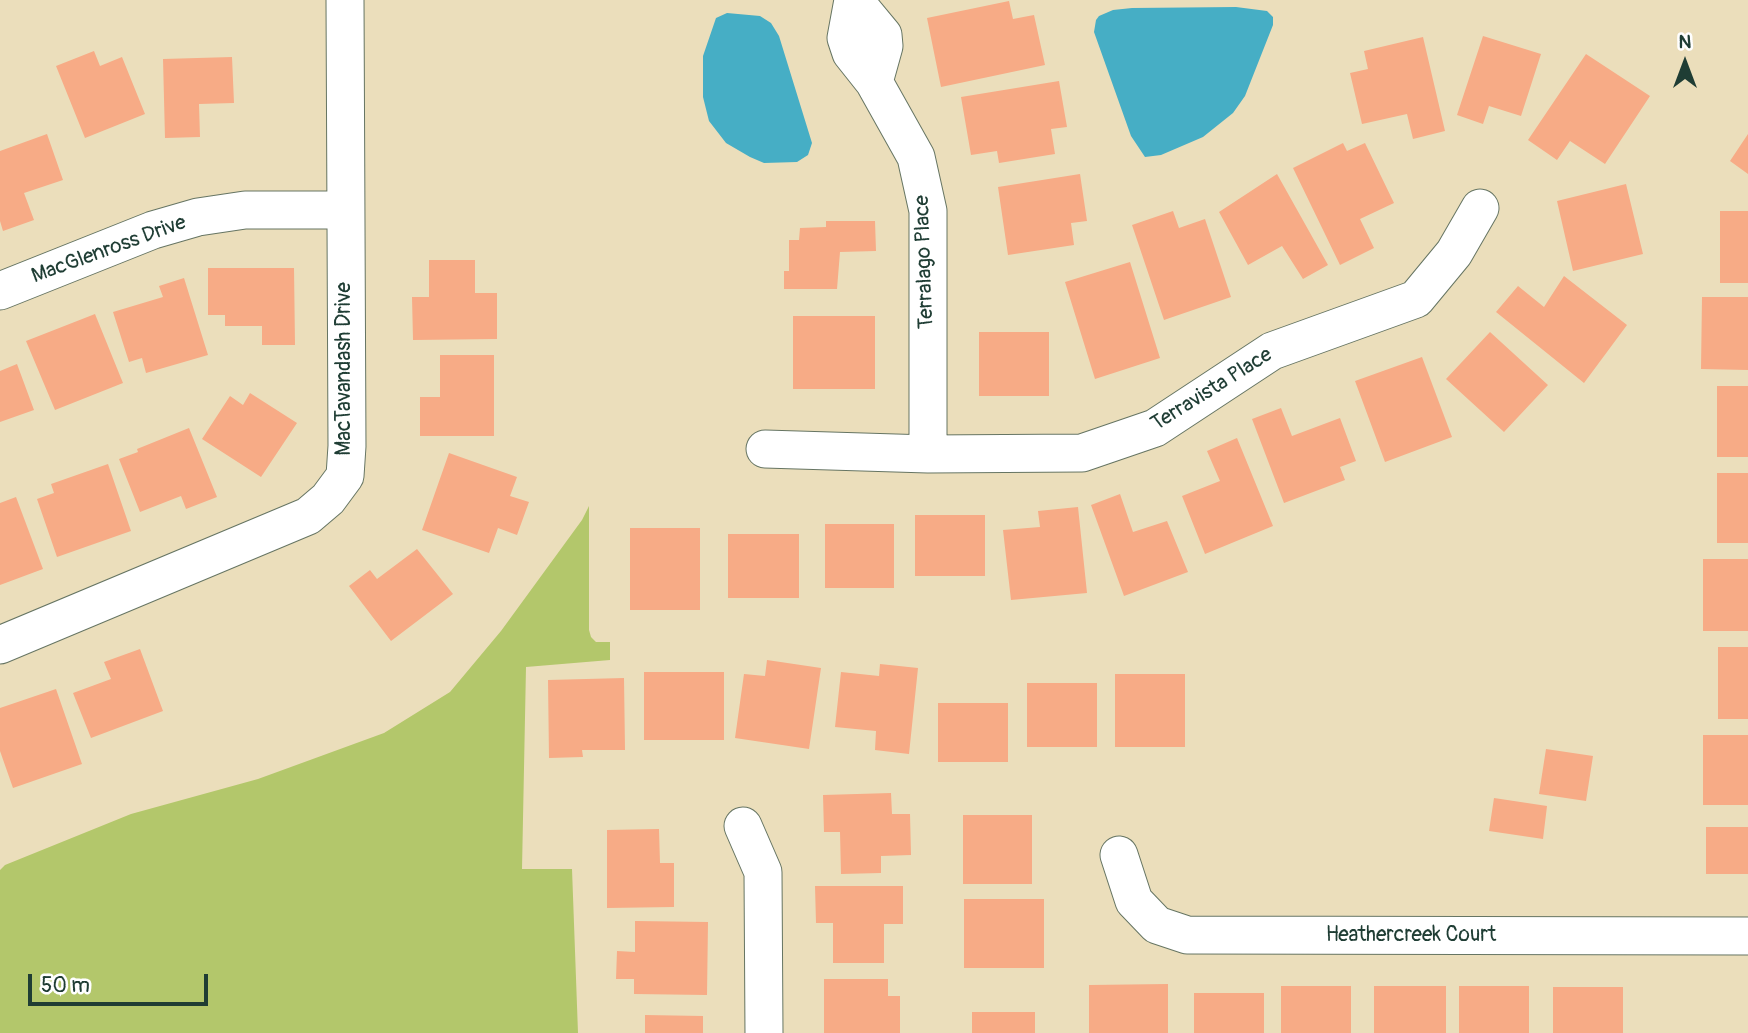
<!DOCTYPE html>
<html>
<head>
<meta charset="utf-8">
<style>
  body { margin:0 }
  #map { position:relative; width:1748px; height:1033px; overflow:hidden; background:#ebdebb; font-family:Pangolin,sans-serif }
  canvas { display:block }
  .north { position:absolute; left:1650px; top:28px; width:70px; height:70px; -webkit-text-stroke:5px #fff; paint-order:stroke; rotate:0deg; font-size:19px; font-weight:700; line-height:28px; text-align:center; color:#1f3d34 }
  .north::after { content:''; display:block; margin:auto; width:24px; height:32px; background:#1f3d34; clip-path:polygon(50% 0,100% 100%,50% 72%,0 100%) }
  .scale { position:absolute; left:28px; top:974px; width:180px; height:32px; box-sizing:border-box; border:4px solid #1f3d34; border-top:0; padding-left:9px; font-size:21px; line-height:24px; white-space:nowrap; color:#1f3d34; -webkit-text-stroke:5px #fff; paint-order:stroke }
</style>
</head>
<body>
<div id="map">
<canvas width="1748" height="1033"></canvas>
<div class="north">N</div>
<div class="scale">50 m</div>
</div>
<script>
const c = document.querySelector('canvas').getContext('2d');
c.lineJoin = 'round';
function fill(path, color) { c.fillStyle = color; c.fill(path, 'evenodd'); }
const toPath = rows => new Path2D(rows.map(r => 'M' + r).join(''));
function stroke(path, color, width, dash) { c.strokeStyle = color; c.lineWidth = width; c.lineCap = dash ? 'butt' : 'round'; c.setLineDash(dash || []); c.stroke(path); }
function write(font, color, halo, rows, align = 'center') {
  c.font = font + ' Pangolin,sans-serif'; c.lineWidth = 5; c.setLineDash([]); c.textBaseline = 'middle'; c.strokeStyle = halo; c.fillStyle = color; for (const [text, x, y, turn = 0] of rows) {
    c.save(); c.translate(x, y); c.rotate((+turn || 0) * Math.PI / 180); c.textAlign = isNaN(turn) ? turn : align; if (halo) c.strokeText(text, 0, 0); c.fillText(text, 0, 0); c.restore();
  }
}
fill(toPath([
  [589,506,589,630,591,637,596,642,610,642,610,660,526,667,522,869,572,869,578,1033,0,1033,0,870,5,865,131,814,258,779,384,733,450,692,501,631,582,520]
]), '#b3c76b');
fill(toPath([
  [1236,7,1267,11,1273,17,1273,25,1245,96,1233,113,1203,137,1161,155,1145,157,1131,136,1094,32,1096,20,1099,16,1113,10,1132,8],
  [727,13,760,16,771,23,779,36,812,143,808,155,797,162,764,163,750,157,726,143,709,121,703,97,703,56,716,18]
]), '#46aec5');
fill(toPath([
  [1009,1,1013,19,1034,15,1045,65,941,87,927,18],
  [1483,36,1541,54,1521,116,1489,106,1483,124,1457,115],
  [1423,37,1445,131,1413,139,1407,114,1362,124,1350,73,1368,69,1364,51],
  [94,51,100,66,122,57,145,114,85,138,56,66],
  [1586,54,1650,96,1605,164,1570,141,1557,160,1528,140],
  [232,57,234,103,199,104,200,137,165,138,163,59],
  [1059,81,1067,127,1051,129,1055,154,999,163,997,151,971,155,961,97],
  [47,134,63,180,24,193,34,220,3,231,0,221,0,151],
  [1748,134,1748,174,1730,161],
  [1343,143,1347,151,1365,143,1394,203,1360,219,1374,248,1340,265,1293,168],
  [1080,174,1087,221,1071,223,1074,245,1008,255,998,187],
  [1277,174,1328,265,1303,279,1282,246,1248,265,1219,212],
  [1626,184,1643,254,1573,271,1557,201],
  [1173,211,1179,228,1205,219,1231,297,1164,320,1132,225],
  [1720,211,1748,211,1748,283,1720,283],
  [826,221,875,221,876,251,840,252,837,289,784,289,784,271,789,271,789,240,799,240,800,228,826,227],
  [429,260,475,260,475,293,497,293,497,339,413,340,412,297,429,297],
  [1130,262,1160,358,1095,379,1065,282],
  [208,268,294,268,295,345,262,345,262,326,225,326,225,315,208,315],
  [1564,276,1627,325,1584,383,1496,312,1518,286,1544,307],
  [184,278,208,355,146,373,142,358,129,362,113,312,163,297,159,286],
  [1702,297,1748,297,1748,370,1701,369],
  [95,314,123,383,55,410,26,341],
  [793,316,875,316,875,389,793,389],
  [979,332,1049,332,1049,396,979,396],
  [1490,332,1548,385,1504,432,1446,379],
  [440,355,494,355,494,436,420,436,420,397,440,397],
  [1422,357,1452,437,1385,462,1355,381],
  [17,364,34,410,0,422,0,371],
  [1717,386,1748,386,1748,457,1717,457],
  [250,393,297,423,261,477,202,439,230,396,243,405],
  [1281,408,1292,436,1340,418,1356,461,1340,467,1345,480,1284,503,1252,419],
  [189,428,217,497,186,509,181,496,140,512,119,459,138,452,137,449],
  [1237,438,1273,526,1205,554,1182,496,1220,481,1207,451],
  [449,453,517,477,510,496,529,502,517,535,498,528,489,553,422,530],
  [108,464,131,531,57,557,37,499,54,493,51,484],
  [1717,473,1748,473,1748,543,1717,543],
  [1120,494,1133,532,1167,521,1188,572,1124,596,1091,505],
  [16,497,43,569,0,585,0,503],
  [1078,507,1087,593,1011,600,1003,530,1040,527,1038,511],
  [915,515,985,515,985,576,915,576],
  [825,524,894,524,894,588,825,588],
  [630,528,700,528,700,610,630,610],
  [728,534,799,534,799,598,728,598],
  [417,549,453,594,391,641,349,586,370,570,377,579],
  [1703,559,1748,559,1748,631,1703,631],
  [1718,647,1748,647,1748,719,1718,719],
  [140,649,163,711,91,738,73,693,111,679,104,662],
  [767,660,821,668,809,749,735,738,744,674,765,676],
  [880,664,918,668,909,754,875,750,876,731,835,727,841,672,879,676],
  [644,672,724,672,724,740,644,740],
  [1115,674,1185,674,1185,747,1115,747],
  [624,678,625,750,582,750,583,757,549,758,548,680],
  [1027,683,1097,683,1097,747,1027,747],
  [56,689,82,764,13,788,0,751,0,708],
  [938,703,1008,703,1008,762,938,762],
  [1703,735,1748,735,1748,805,1703,805],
  [1546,749,1593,756,1586,801,1539,794],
  [891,793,892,814,910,814,911,855,881,856,881,873,841,874,840,832,824,832,823,795],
  [1494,798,1547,806,1543,839,1489,831],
  [963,815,1032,815,1032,884,963,884],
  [1706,827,1748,827,1748,874,1706,874],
  [659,829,660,863,674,863,674,907,607,908,607,830],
  [815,886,903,886,903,924,884,924,884,963,833,963,833,923,816,923],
  [964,899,1044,899,1044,968,964,968],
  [635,921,708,922,707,995,634,994,634,979,616,979,617,951,635,952],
  [824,979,888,979,888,996,900,996,900,1033,824,1033],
  [1168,984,1168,1033,1089,1033,1089,985],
  [1281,986,1351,986,1351,1033,1281,1033],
  [1374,986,1446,986,1446,1033,1374,1033],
  [1459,986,1529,986,1529,1033,1459,1033],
  [1553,987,1623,987,1623,1033,1553,1033],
  [1194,993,1264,993,1264,1033,1194,1033],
  [972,1012,1035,1012,1035,1033,972,1033],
  [645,1015,703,1016,703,1033,645,1033]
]), '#f7ab86');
const minor = toPath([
  [853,0,846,38,851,53,874,82,916,157,928,211,928,454],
  [854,0,883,35,884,46,874,82],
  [0,291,153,230,198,217,245,210,344,210],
  [765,449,928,454,1082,453,1155,428,1272,351,1416,299,1454,253,1480,208],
  [0,645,308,516,328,499,345,476,347,446,345,0],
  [743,826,763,872,764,1033],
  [1119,855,1134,901,1157,925,1187,935,1748,936]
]);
stroke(minor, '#667563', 39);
stroke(minor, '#fff', 37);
write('21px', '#1f3d34', '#fff', [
  ["MacGlenross Drive",109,250,-20],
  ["Terralago Place",925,262,-92],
  ["MacTavandash Drive",345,369,-90],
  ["Terravista Place",1212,390,-32],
  ["Heathercreek Court",1411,936]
]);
</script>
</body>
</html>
